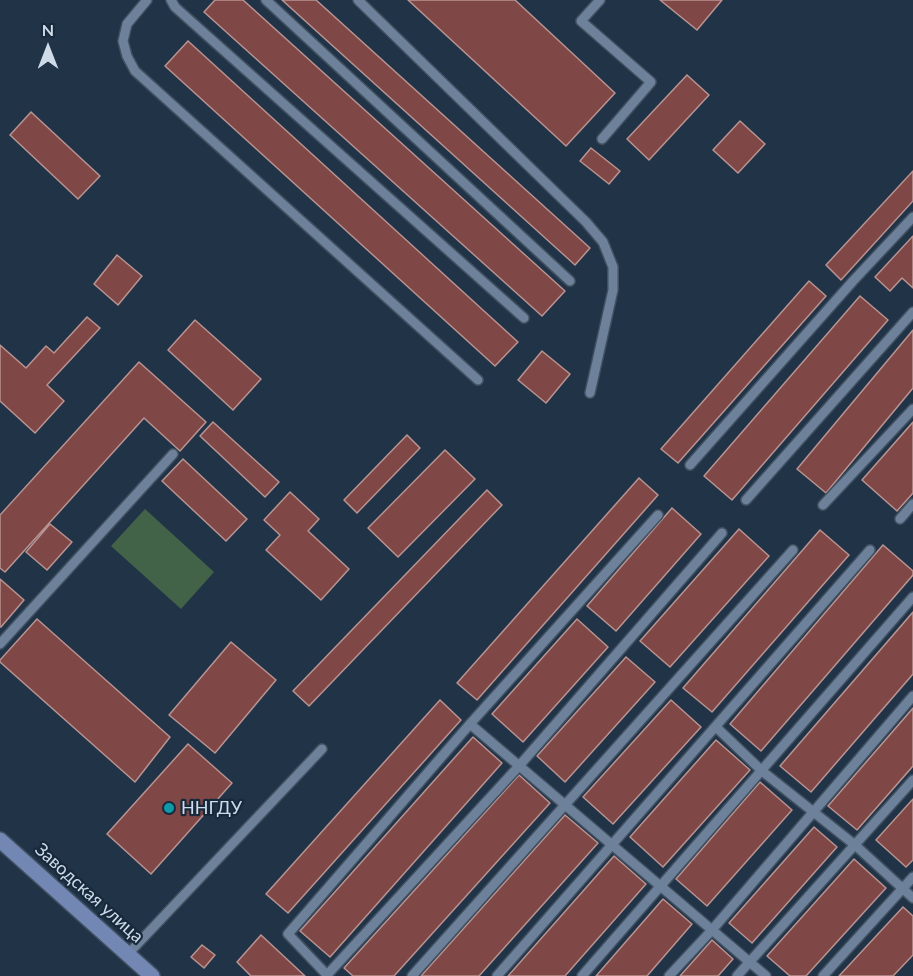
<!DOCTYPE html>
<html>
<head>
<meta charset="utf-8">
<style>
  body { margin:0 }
  #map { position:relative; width:913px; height:976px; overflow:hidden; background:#213347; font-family:Lato,sans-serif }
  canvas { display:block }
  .north { position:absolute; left:18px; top:18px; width:60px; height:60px; -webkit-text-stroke:4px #17293c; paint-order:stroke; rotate:0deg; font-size:16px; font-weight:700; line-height:24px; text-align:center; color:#cfdbe8 }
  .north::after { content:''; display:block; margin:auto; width:21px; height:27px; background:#cfdbe8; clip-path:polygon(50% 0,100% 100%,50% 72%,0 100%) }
</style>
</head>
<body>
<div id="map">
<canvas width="913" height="976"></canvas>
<div class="north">N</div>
</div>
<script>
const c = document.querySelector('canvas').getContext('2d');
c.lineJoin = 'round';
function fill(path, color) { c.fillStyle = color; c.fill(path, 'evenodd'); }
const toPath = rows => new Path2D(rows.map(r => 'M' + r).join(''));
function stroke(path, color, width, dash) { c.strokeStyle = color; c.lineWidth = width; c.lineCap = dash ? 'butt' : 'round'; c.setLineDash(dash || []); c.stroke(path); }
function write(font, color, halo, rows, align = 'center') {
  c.font = font + ' Lato,sans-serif'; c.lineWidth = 4.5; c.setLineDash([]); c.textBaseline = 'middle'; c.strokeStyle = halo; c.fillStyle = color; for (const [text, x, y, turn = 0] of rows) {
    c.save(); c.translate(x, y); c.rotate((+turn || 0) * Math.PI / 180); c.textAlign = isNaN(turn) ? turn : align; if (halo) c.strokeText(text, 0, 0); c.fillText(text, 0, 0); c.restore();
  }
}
fill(toPath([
  [145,509,214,572,181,609,111,546]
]), '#436348');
const building = toPath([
  [215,0,243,0,565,291,542,316,204,12,215,0],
  [282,0,316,0,590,248,575,265,282,0],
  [408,0,515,0,615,93,566,146,408,0],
  [660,0,722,0,697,30,660,0],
  [188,41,518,342,495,366,165,66,188,41],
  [687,75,709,95,649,160,627,139,687,75],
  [31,112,100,176,78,199,10,135,31,112],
  [740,121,765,144,738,173,713,150,740,121],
  [591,148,620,171,609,184,580,161,591,148],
  [913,171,913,201,841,280,826,265,913,171],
  [913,236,913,288,902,278,890,291,875,277,913,236],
  [117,255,142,276,118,305,94,284,117,255],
  [809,281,826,296,678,463,661,449,809,281],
  [860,296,888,320,732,500,704,476,860,296],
  [87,317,100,328,47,385,64,401,35,433,0,401,0,345,26,368,46,346,54,353,87,317],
  [195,320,261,379,233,410,168,350,195,320],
  [913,330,913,388,826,493,797,469,913,330],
  [542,351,570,374,546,403,518,380,542,351],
  [139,362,206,422,180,451,144,418,5,572,0,568,0,515,139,362],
  [213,422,279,482,265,497,200,436,213,422],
  [913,422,913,493,897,511,862,480,913,422],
  [407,435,420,448,357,513,344,500,407,435],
  [445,450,475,479,398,557,368,528,445,450],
  [183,459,247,519,226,541,162,481,183,459],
  [639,478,658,495,477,700,457,683,639,478],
  [487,490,502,505,309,706,293,691,487,490],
  [290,492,319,519,308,531,349,569,321,600,266,550,280,535,264,520,290,492],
  [672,508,701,534,616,631,587,606,672,508],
  [50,524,72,542,47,570,26,552,50,524],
  [739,529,769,556,670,667,640,641,739,529],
  [820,530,849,555,712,712,683,688,820,530],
  [883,545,913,571,913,575,761,751,730,724,883,545],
  [0,579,24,600,1,627,0,627,0,579],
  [913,612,913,674,811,792,780,766,913,612],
  [37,619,170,737,135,782,0,662,0,660,37,619],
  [577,619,608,647,523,742,492,714,577,619],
  [231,642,276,680,215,753,169,715,231,642],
  [626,657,655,682,565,782,537,756,626,657],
  [440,700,461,720,288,913,266,894,440,700],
  [671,700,701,727,613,824,583,797,671,700],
  [913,708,913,766,857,830,828,806,913,708],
  [473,737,502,763,330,957,300,931,473,737],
  [716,740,750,770,663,867,630,837,716,740],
  [188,744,232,783,151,874,107,834,188,744],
  [519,775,550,803,394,976,353,976,344,968,519,775],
  [760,782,792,810,707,906,676,879,760,782],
  [913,799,913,860,906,867,876,840,913,799],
  [565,815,598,843,479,976,421,976,565,815],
  [814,827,837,847,752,943,729,923,814,827],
  [614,856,646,884,565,976,508,976,614,856],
  [854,859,886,888,806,976,790,976,767,956,854,859],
  [663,899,692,924,647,976,596,976,663,899],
  [903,907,913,916,913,955,893,976,839,976,903,907],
  [261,935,305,976,251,976,237,962,261,935],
  [712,940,733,959,718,976,680,976,712,940],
  [202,945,215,955,204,968,191,957,202,945]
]);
fill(building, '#7f4846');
stroke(building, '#b99492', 1.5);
const lane = toPath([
  [147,0,127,24,123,41,127,56,135,71,478,380],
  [171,0,175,7,524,318],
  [266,0,570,281],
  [358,0,586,222,603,242,613,267,613,290,590,393],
  [600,0,581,21,651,82,602,139],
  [690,465,853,281,913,217],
  [746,500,913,312],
  [823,505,913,409],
  [900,519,913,504],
  [0,644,173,454],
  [470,724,658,515],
  [716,727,762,771,855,845,913,898],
  [128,954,322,749],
  [327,975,519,766,722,533],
  [328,976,288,934,470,724,766,976],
  [412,976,793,550],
  [497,976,870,550],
  [582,976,913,597],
  [669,976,712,930,913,696],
  [737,976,913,780],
  [823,976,913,877]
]);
const secondary = toPath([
  [0,840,152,976]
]);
stroke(lane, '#405061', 12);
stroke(secondary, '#405061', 18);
stroke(lane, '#6d829a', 9);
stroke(secondary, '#7287b4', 15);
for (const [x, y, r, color] of [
  [169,808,6,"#0f9aa8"]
]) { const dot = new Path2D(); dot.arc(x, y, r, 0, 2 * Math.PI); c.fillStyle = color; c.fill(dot); stroke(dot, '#17293c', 2); }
write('18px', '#cfdbe8', '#17293c', [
  ["ННГДУ",181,808]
], 'left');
write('18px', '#cfdbe8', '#17293c', [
  ["Заводская улица",89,893,42]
]);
</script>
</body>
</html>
